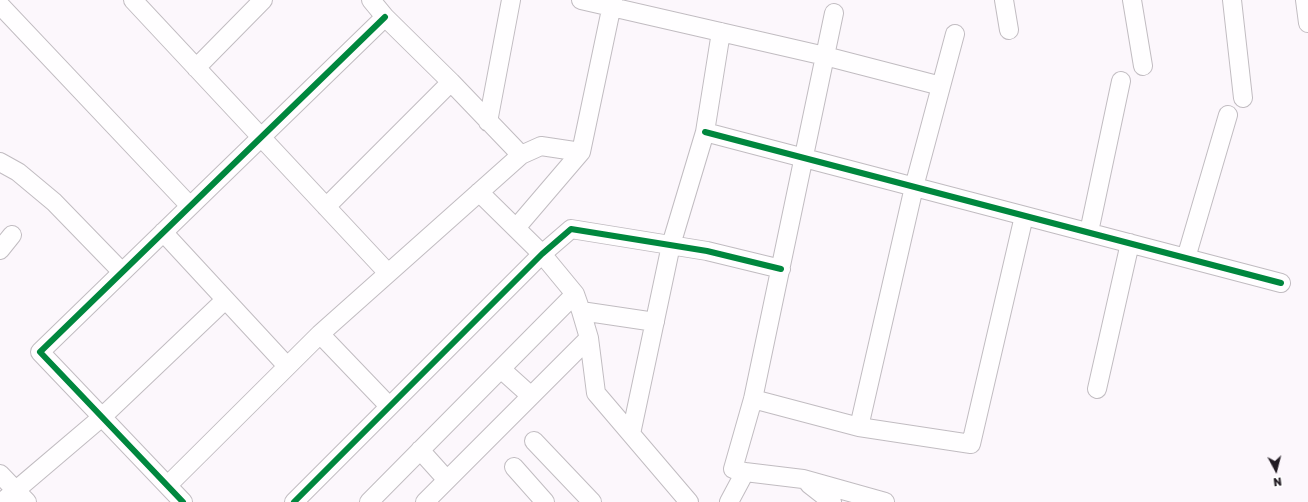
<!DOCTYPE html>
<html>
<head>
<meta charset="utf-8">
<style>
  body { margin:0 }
  #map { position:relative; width:1308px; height:502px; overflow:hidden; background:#fcf7fc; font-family:"Golos Text",sans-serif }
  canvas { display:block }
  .north { position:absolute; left:1256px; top:450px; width:40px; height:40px; -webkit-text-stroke:3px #fff; paint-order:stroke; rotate:173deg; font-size:11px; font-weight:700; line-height:16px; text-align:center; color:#211b22 }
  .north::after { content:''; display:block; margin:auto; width:14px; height:18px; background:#211b22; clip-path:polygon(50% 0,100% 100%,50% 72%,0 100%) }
</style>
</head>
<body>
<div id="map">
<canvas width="1308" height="502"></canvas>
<div class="north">N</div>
</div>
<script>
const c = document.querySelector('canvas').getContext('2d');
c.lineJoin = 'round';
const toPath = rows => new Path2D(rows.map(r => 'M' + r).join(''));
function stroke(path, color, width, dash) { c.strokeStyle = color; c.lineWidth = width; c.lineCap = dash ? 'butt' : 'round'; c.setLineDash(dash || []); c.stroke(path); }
const street = toPath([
  [133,0,388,273],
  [371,0,385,17,451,82,521,155],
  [581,0,825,56,941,86],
  [1004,0,1009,30],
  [1132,0,1143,66],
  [1232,0,1243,98],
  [1305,0,1308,23],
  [0,5,190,206],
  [196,68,263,0],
  [488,122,511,0],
  [705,132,1281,283],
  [0,162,18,172,54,202,122,272],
  [479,192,542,254,575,294,581,311,589,338,596,393,689,502],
  [326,207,451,82],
  [516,228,581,152,613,0],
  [163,232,287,366],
  [1089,232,1121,81],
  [0,250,12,235],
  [1186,258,1228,115],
  [581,311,655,322],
  [320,334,389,406],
  [501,369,531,396],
  [1097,389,1130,243],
  [753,399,859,427,971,444,1024,216],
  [859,427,914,187,955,34],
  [631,434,671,245,705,132,721,32],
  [534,441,592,502],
  [420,450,447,480],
  [514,467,545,502],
  [745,472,733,469,753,399,834,13],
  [0,474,27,502],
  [809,484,832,502],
  [168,485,320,334,521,155,541,146,581,152],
  [2,502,102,417,225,300],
  [183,502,40,352,385,17],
  [294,502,542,254,571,229,707,251,781,269],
  [369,502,575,294],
  [425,502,589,338],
  [729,502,745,472,803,479,885,502]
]);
stroke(street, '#c1bcc1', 20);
stroke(street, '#fffeff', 18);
stroke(toPath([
  [705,132,1281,283],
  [183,502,40,352,385,17],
  [294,502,542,254,571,229,707,251,781,269]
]), '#00873e', 6);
</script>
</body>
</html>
